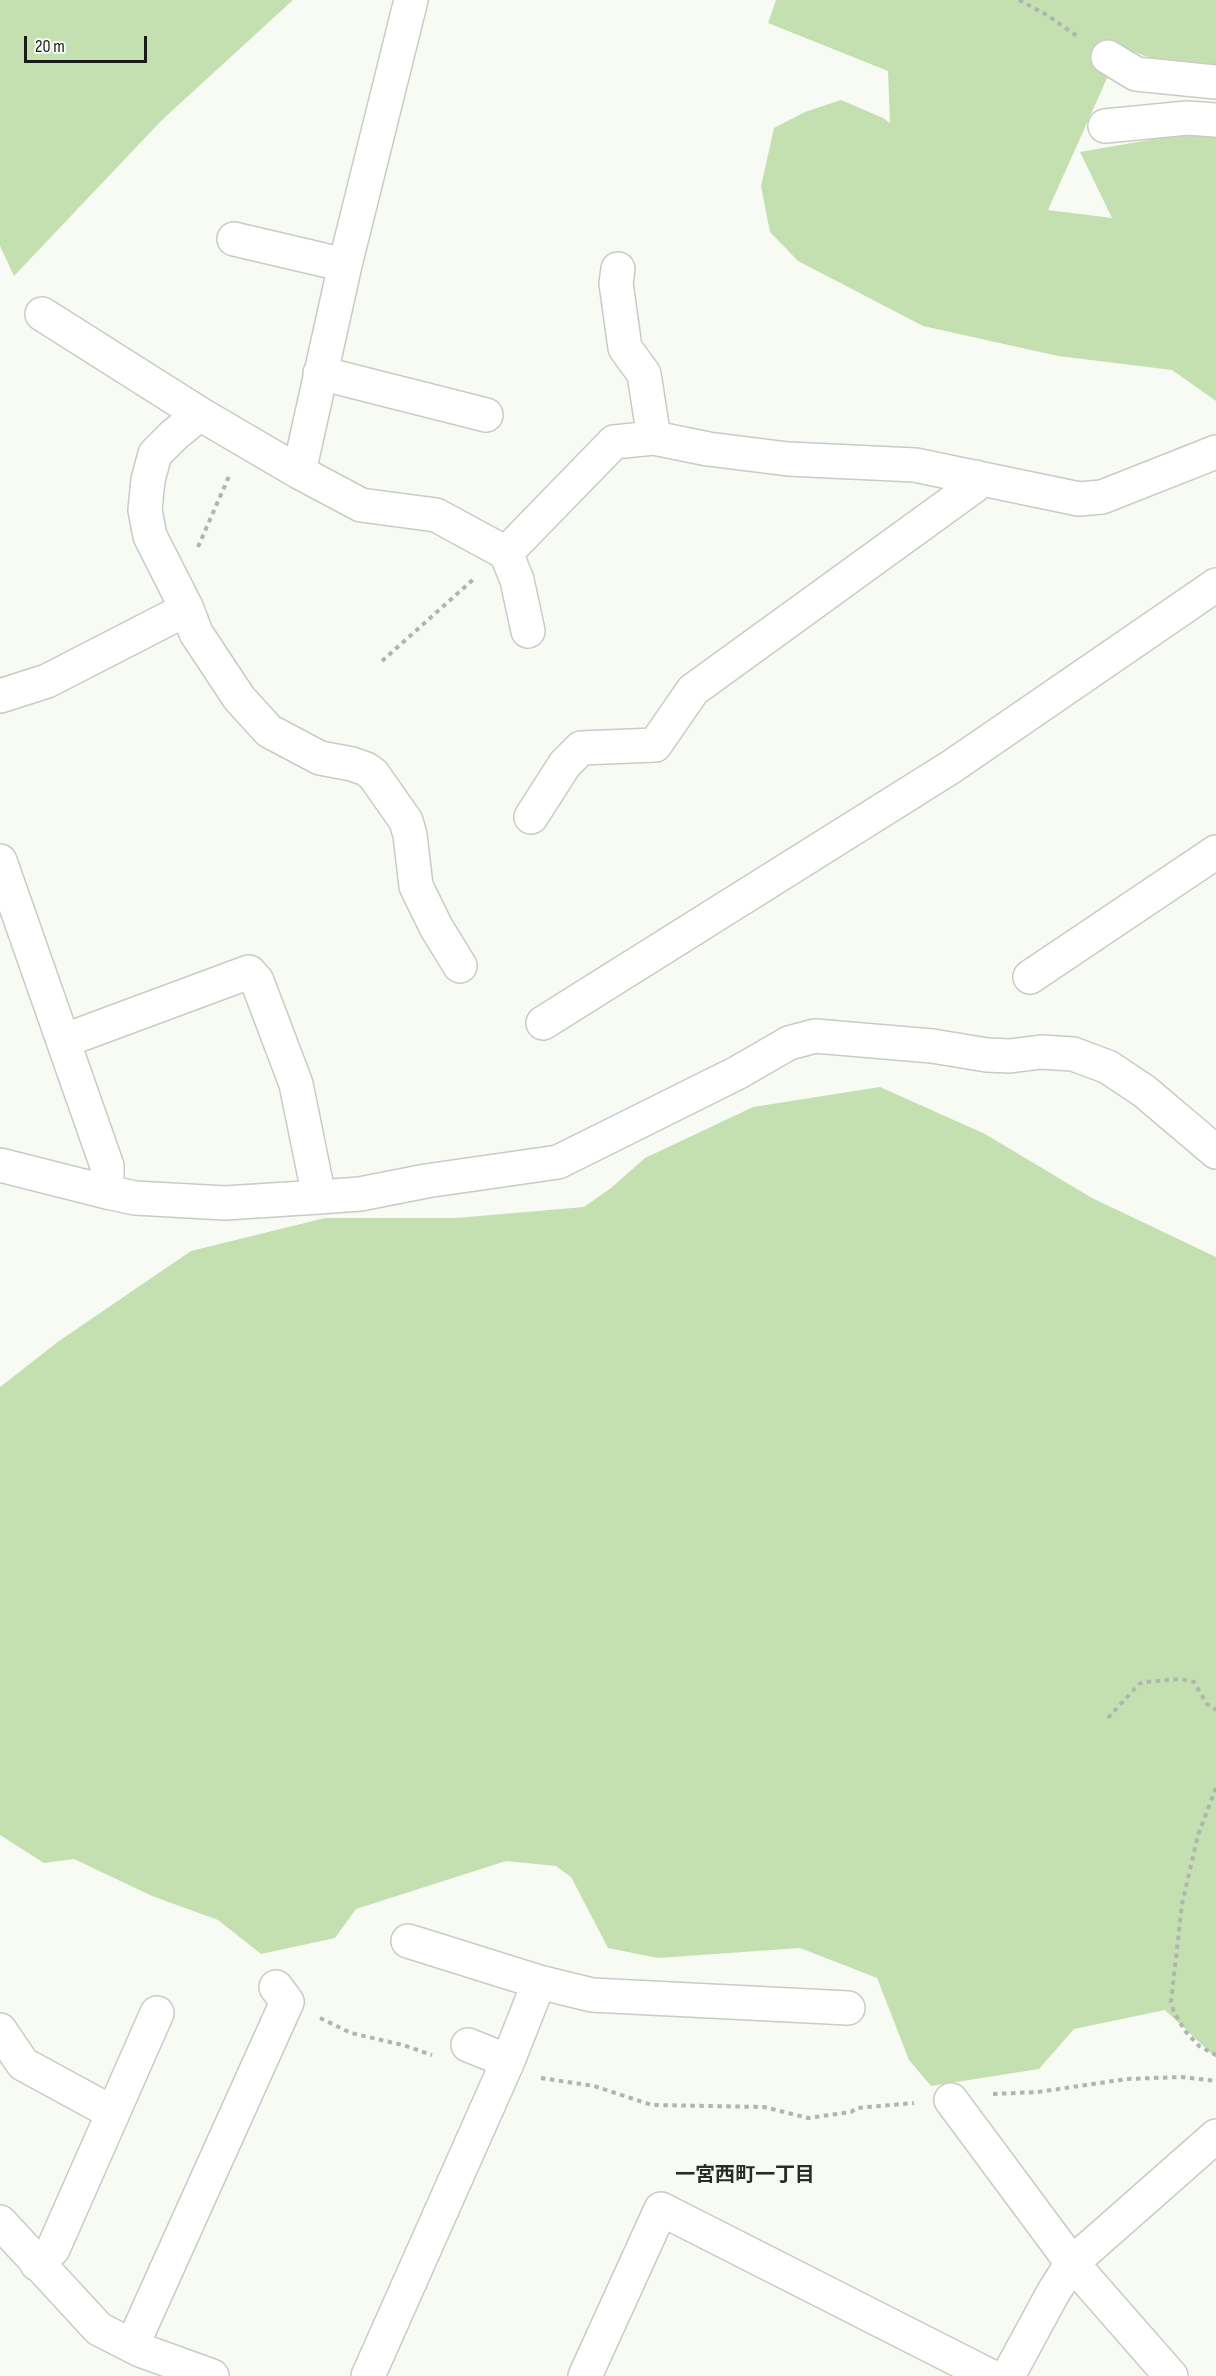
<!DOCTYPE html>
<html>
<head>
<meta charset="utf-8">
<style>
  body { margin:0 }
  #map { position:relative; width:1216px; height:2376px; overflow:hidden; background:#f7fbf4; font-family:"Sofia Sans Condensed",sans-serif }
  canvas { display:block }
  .scale { position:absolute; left:24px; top:36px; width:123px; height:27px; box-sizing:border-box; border:3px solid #1a1c19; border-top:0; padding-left:8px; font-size:18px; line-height:21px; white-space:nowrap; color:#1a1c19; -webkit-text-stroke:4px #f7fbf4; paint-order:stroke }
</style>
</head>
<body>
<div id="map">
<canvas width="1216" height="2376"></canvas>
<div class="scale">20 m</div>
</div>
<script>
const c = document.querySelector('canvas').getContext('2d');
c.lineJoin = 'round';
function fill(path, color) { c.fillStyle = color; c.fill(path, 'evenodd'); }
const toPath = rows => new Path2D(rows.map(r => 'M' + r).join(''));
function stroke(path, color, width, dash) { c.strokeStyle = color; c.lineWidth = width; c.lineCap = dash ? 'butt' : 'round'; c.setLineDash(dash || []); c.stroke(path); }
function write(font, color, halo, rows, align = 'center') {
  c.font = font + ' "Sofia Sans Condensed","Noto Sans JP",sans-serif'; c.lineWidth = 6; c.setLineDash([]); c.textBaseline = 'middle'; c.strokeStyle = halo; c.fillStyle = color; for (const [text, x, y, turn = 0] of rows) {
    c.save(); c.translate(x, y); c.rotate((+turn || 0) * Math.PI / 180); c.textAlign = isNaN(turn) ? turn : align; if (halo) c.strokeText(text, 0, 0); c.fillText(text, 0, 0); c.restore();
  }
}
fill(toPath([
  [0,0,293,0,162,120,14,276,0,246],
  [776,0,1216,0,1216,66,1161,62,1121,47,1048,210,1112,218,1080,152,1178,135,1216,136,1216,401,1172,370,1058,356,923,326,798,261,770,232,761,186,774,128,805,112,841,100,883,118,890,123,888,71,768,23],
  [880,1087,985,1134,1092,1198,1216,1257,1216,2058,1165,2010,1074,2029,1039,2069,931,2086,909,2060,877,1978,800,1948,658,1958,608,1948,571,1877,556,1866,506,1861,356,1909,335,1938,261,1954,218,1920,152,1896,74,1859,44,1863,0,1835,0,1387,59,1341,191,1251,325,1218,456,1218,584,1207,611,1188,645,1158,753,1107]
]), '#c5e0b0');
const minor = toPath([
  [1108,57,1136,74,1216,82],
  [1105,126,1187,118,1216,120],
  [234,239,345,265],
  [618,269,616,283,625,348,644,374,654,438],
  [42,314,200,414,299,472,361,505,436,515,506,553,614,442,654,438,708,449,788,459,915,465,1079,499,1102,497,1216,452],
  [320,373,486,415],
  [200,414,174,435,155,454,148,480,145,510,150,536,187,609,196,633,239,698,269,731,320,758,352,764,366,769,373,774,406,821,410,835,416,886,436,927,460,966],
  [299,472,345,265,411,0],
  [506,553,517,580,528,631],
  [0,696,47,681,187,609],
  [531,817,565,764,581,748,655,745,693,690,973,487,976,477],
  [0,861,107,1166,107,1192,135,1198,225,1203,319,1197,360,1194,426,1181,558,1162,737,1073,789,1043,815,1036,932,1046,987,1055,1010,1056,1041,1052,1073,1054,1108,1067,1144,1091,1216,1152],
  [1030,977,1216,852],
  [543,1023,951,767,1216,585],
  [63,1041,249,972,257,981,296,1084,319,1197],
  [0,1165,107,1192],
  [408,1941,539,1982,592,1995,848,2008],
  [0,2030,23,2064,113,2113],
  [468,2045,508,2061],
  [951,2100,1072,2263,1171,2376],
  [0,2222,99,2329,140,2350,212,2376],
  [37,2264,53,2249,157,2013],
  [132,2346,287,2002,276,1987],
  [368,2376,508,2061,539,1982],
  [585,2376,661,2209,990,2376],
  [1008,2376,1053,2293,1072,2263,1216,2136]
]);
stroke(minor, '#c8ccc5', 36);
stroke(toPath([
  [1019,0,1047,15,1077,36],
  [198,547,230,474],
  [382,661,475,578],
  [1108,1718,1139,1684,1144,1682,1181,1679,1194,1682,1207,1704,1216,1710],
  [1216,1788,1198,1835,1182,1904,1171,2002,1174,2012,1185,2031,1199,2046,1216,2055],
  [320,2018,351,2033,403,2045,432,2055],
  [541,2078,594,2086,652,2105,764,2107,808,2118,851,2112,857,2108,914,2103],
  [993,2094,1038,2092,1127,2079,1181,2077,1216,2081]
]), '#b1b5af', 4, [4.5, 4.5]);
stroke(minor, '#fff', 33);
write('bold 20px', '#282b26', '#f7fbf4', [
  ["一宮西町一丁目",745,2176]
]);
</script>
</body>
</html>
